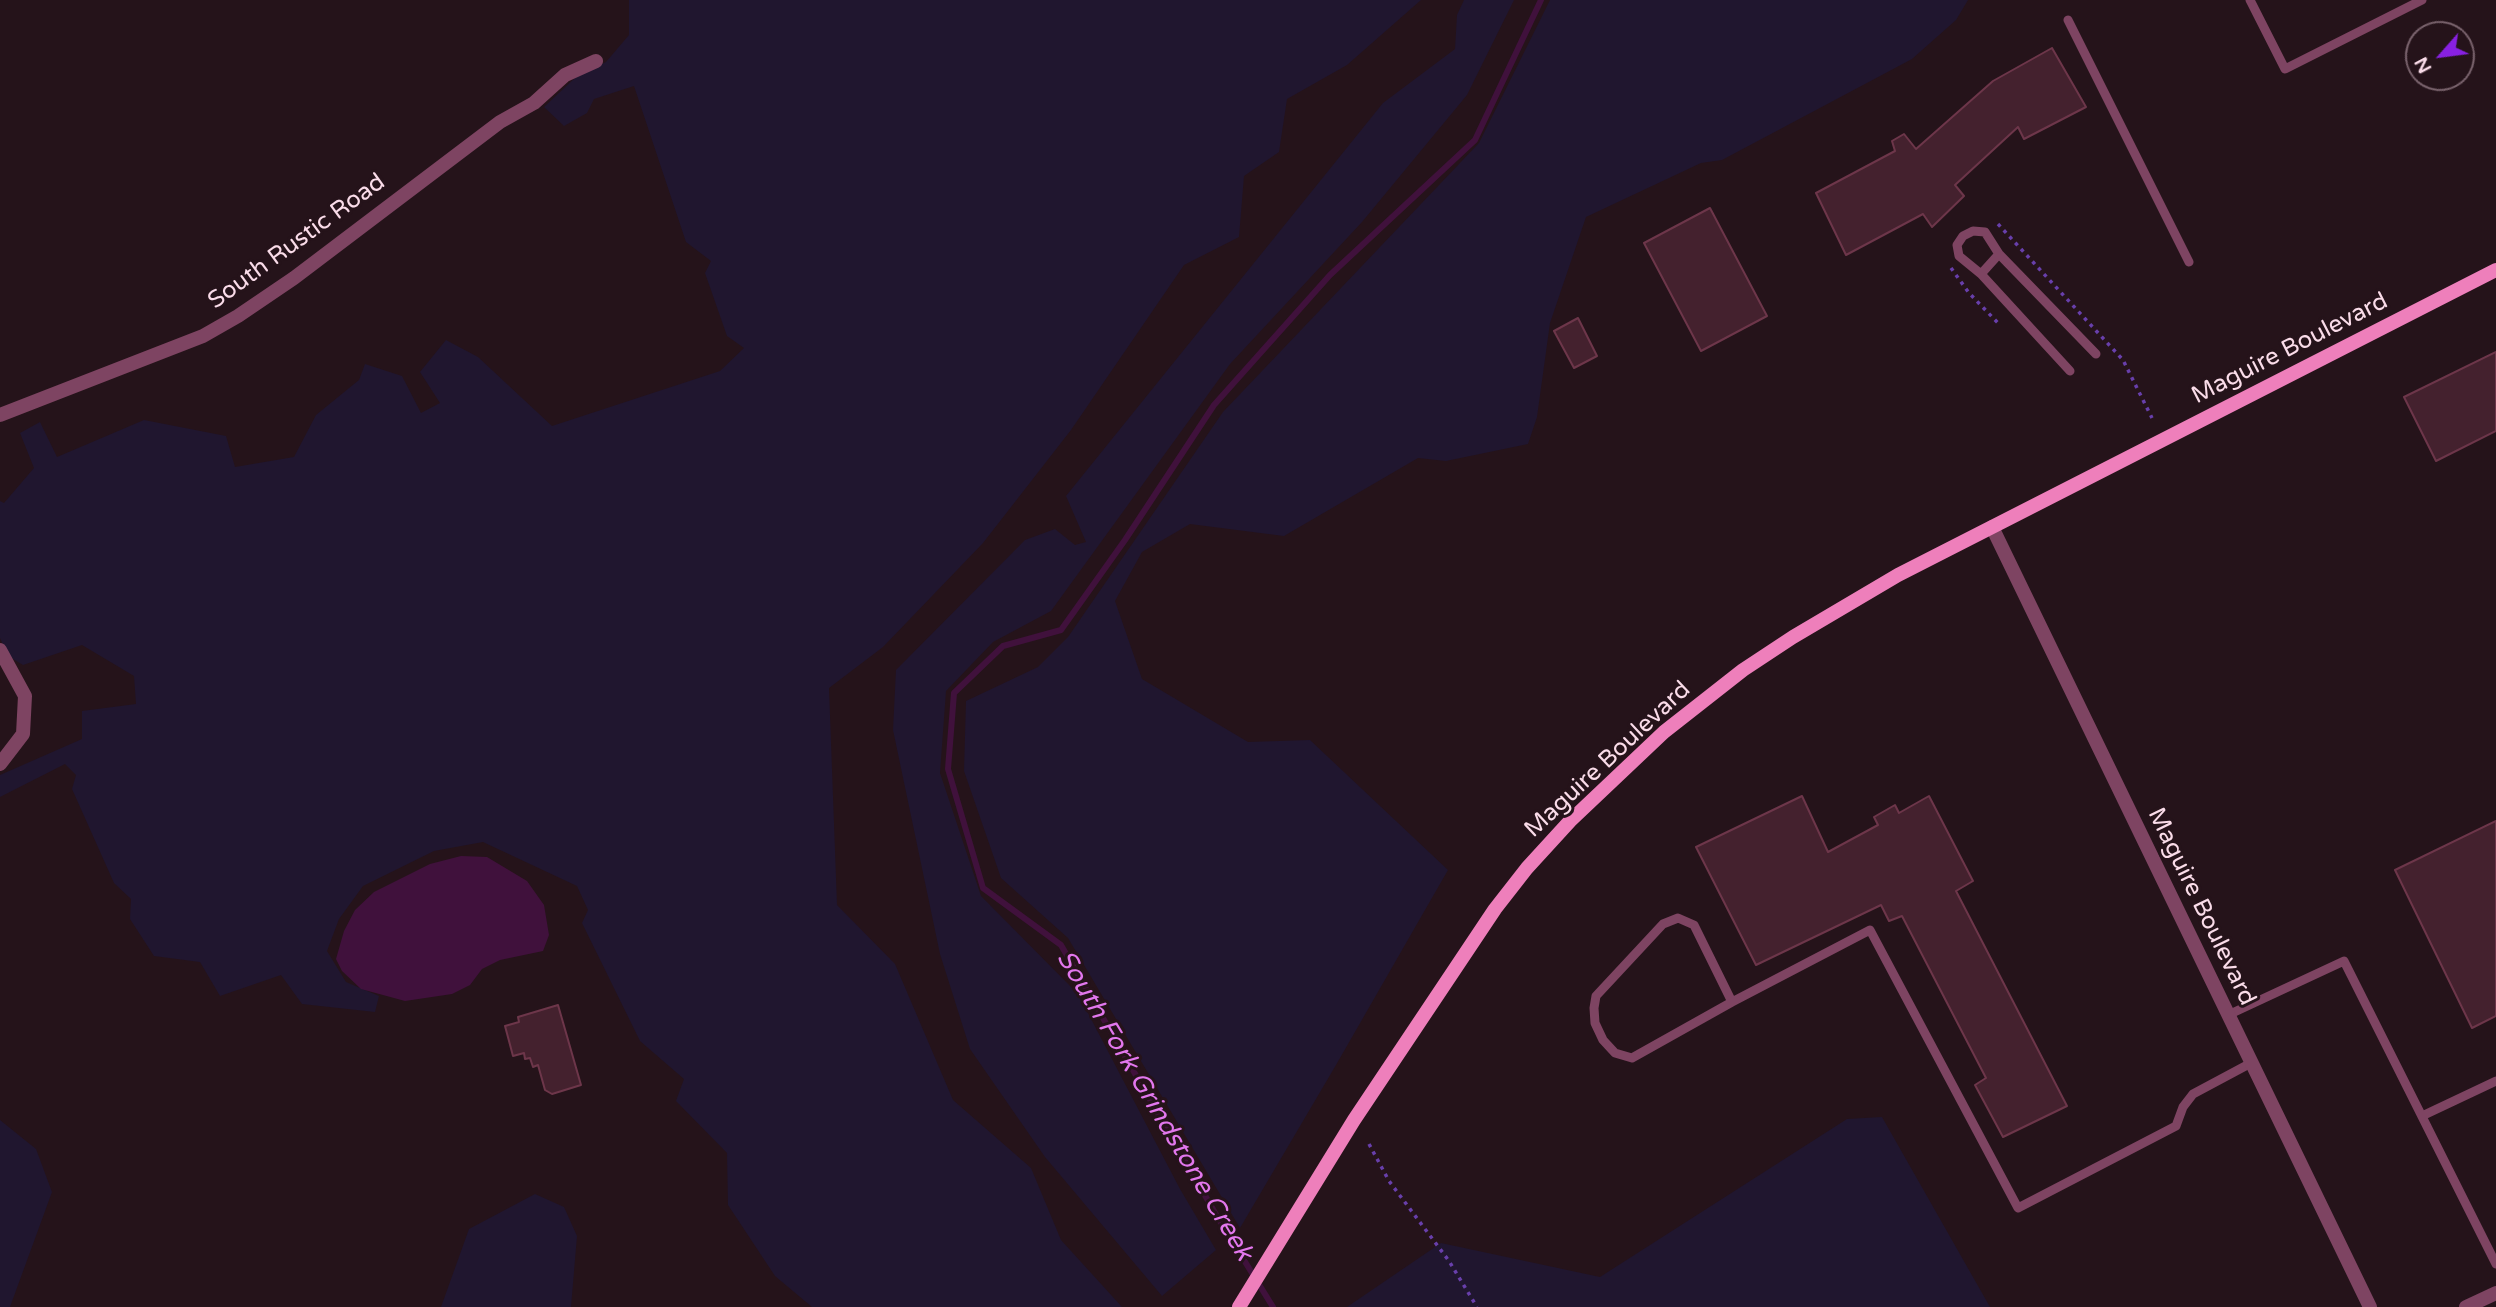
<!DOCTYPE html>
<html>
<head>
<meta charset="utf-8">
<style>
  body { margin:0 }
  #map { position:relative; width:2496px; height:1307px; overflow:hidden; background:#25131a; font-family:"Varela Round",sans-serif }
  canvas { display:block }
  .north { position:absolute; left:2405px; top:21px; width:70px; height:70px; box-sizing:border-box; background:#25131a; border:2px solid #7a636d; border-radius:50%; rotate:242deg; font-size:19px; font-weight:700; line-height:28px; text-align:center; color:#fadce9 }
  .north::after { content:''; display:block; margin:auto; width:24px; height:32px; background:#8820e2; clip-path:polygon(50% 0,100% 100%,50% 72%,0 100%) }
</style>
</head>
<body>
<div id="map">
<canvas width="2496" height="1307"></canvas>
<div class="north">N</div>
</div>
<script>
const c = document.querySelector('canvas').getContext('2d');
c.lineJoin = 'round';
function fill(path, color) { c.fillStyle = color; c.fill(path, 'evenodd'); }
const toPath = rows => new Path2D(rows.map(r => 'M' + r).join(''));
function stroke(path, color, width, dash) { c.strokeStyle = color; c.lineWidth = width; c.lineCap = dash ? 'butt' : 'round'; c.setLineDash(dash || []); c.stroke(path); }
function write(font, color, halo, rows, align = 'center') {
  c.font = font + ' "Varela Round",sans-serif'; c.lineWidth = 6; c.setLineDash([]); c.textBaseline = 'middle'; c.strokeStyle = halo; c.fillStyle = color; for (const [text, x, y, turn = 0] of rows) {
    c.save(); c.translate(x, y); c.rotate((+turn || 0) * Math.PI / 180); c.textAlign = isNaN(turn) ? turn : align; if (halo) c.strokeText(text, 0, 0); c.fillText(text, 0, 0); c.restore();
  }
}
fill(toPath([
  [629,0,1421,0,1347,65,1287,99,1279,152,1244,176,1239,237,1184,265,1071,430,983,543,883,647,829,688,837,905,895,964,953,1100,1031,1168,1061,1240,1122,1307,812,1307,775,1276,728,1205,727,1153,676,1101,684,1079,640,1041,582,923,588,910,577,886,483,842,434,851,363,886,339,919,327,951,346,982,379,996,375,1012,302,1004,281,975,220,996,200,962,154,956,130,919,131,899,114,883,72,789,76,775,65,764,0,797,0,775,82,739,82,711,136,704,134,676,82,645,23,665,8,656,0,638,0,501,4,503,34,468,20,433,40,422,57,457,144,420,226,436,235,467,294,457,316,415,359,380,365,364,402,376,421,413,440,403,420,372,446,340,478,357,552,426,720,371,744,348,727,336,705,273,711,261,686,242,634,86,594,99,587,113,564,126,544,107,576,77,606,62,629,35],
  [1464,0,1514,0,1467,95,1362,222,1230,364,1051,611,993,642,946,691,940,773,981,896,1078,994,1180,1189,1216,1250,1162,1296,1045,1157,970,1049,940,954,893,730,896,670,1025,540,1055,529,1075,545,1086,542,1066,496,1383,103,1455,49,1457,15],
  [1550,0,1968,0,1956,20,1912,59,1722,160,1701,163,1586,217,1550,323,1537,417,1528,444,1446,461,1418,458,1284,536,1190,524,1142,552,1115,601,1142,679,1248,742,1310,740,1448,870,1336,1065,1240,1228,1068,938,1001,878,964,771,966,701,1038,667,1068,637,1223,412,1479,143],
  [1882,1117,1990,1307,1347,1307,1441,1243,1600,1277,1847,1119],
  [0,1120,36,1149,52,1192,10,1307,0,1307],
  [535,1194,564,1207,577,1236,571,1307,441,1307,469,1229]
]), '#20162f');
fill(toPath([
  [461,856,487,857,527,881,544,905,549,935,543,951,500,960,482,969,470,985,452,994,405,1001,361,989,342,971,336,959,344,931,355,910,374,892,430,864]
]), '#40113c');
stroke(toPath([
  [1273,1307,1218,1218,1061,945,983,888,948,769,954,693,1003,646,1061,630,1125,540,1214,405,1330,275,1475,140,1541,0]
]), '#40113c', 6);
const building = toPath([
  [2052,48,2086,107,2024,139,2018,127,1955,185,1964,196,1932,227,1923,214,1846,255,1816,193,1895,151,1892,141,1904,134,1916,149,1993,81,2052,48],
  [1710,208,1767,316,1701,351,1644,243,1710,208],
  [1578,318,1597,356,1574,368,1554,331,1578,318],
  [2496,352,2496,431,2436,461,2404,397,2496,352],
  [1802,796,1828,852,1878,825,1874,817,1895,805,1899,813,1929,796,1973,881,1956,891,2067,1106,2003,1137,1975,1085,1986,1078,1902,916,1889,921,1881,905,1756,965,1696,847,1802,796],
  [2496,821,2496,1016,2472,1028,2395,870,2496,821],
  [558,1005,581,1085,552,1094,545,1090,538,1065,533,1067,530,1058,525,1059,524,1053,513,1056,505,1026,519,1022,518,1017,558,1005]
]);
fill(building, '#44212e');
stroke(building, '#6d364a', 2);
stroke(toPath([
  [1998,224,2123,360,2152,418],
  [1951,268,1969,293,1998,323],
  [1369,1144,1389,1181,1449,1261,1477,1307]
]), '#683fab', 3.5, [3.5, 5]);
stroke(toPath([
  [2250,0,2285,69,2422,0],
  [2068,20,2189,262],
  [1981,274,1959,256,1957,245,1963,236,1973,231,1985,232,1999,254],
  [2070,371,1981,274,1999,254,2096,354],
  [1732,1002,1694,925,1678,918,1663,924,1596,996,1594,1008,1595,1023,1603,1040,1615,1053,1632,1058,1732,1002,1870,930,2018,1208,2176,1126,2183,1107,2193,1094,2251,1063],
  [2228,1015,2344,961,2496,1264],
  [2422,1116,2496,1081]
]), '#7e4462', 9);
stroke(toPath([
  [0,415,203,336,238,316,294,278,500,122,534,103,565,75,596,61],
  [1992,527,2370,1307],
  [0,650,25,696,23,734,0,764],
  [2466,1307,2496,1293]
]), '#7e4462', 14);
stroke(toPath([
  [1239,1307,1354,1120,1495,909,1527,868,1570,821,1664,732,1743,670,1793,637,1898,575,2496,270]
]), '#ee7fbb', 14);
write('24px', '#fadce9', '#25131a', [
  ["South Rustic Road",297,242,-36],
  ["Maguire Boulevard",2290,349,-27],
  ["Maguire Boulevard",1608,760,-43],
  ["Maguire Boulevard",2201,907,64]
]);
write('italic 26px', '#e277ed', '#25131a', [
  ["South Fork Grindstone Creek",1154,1106,59]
]);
</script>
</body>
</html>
